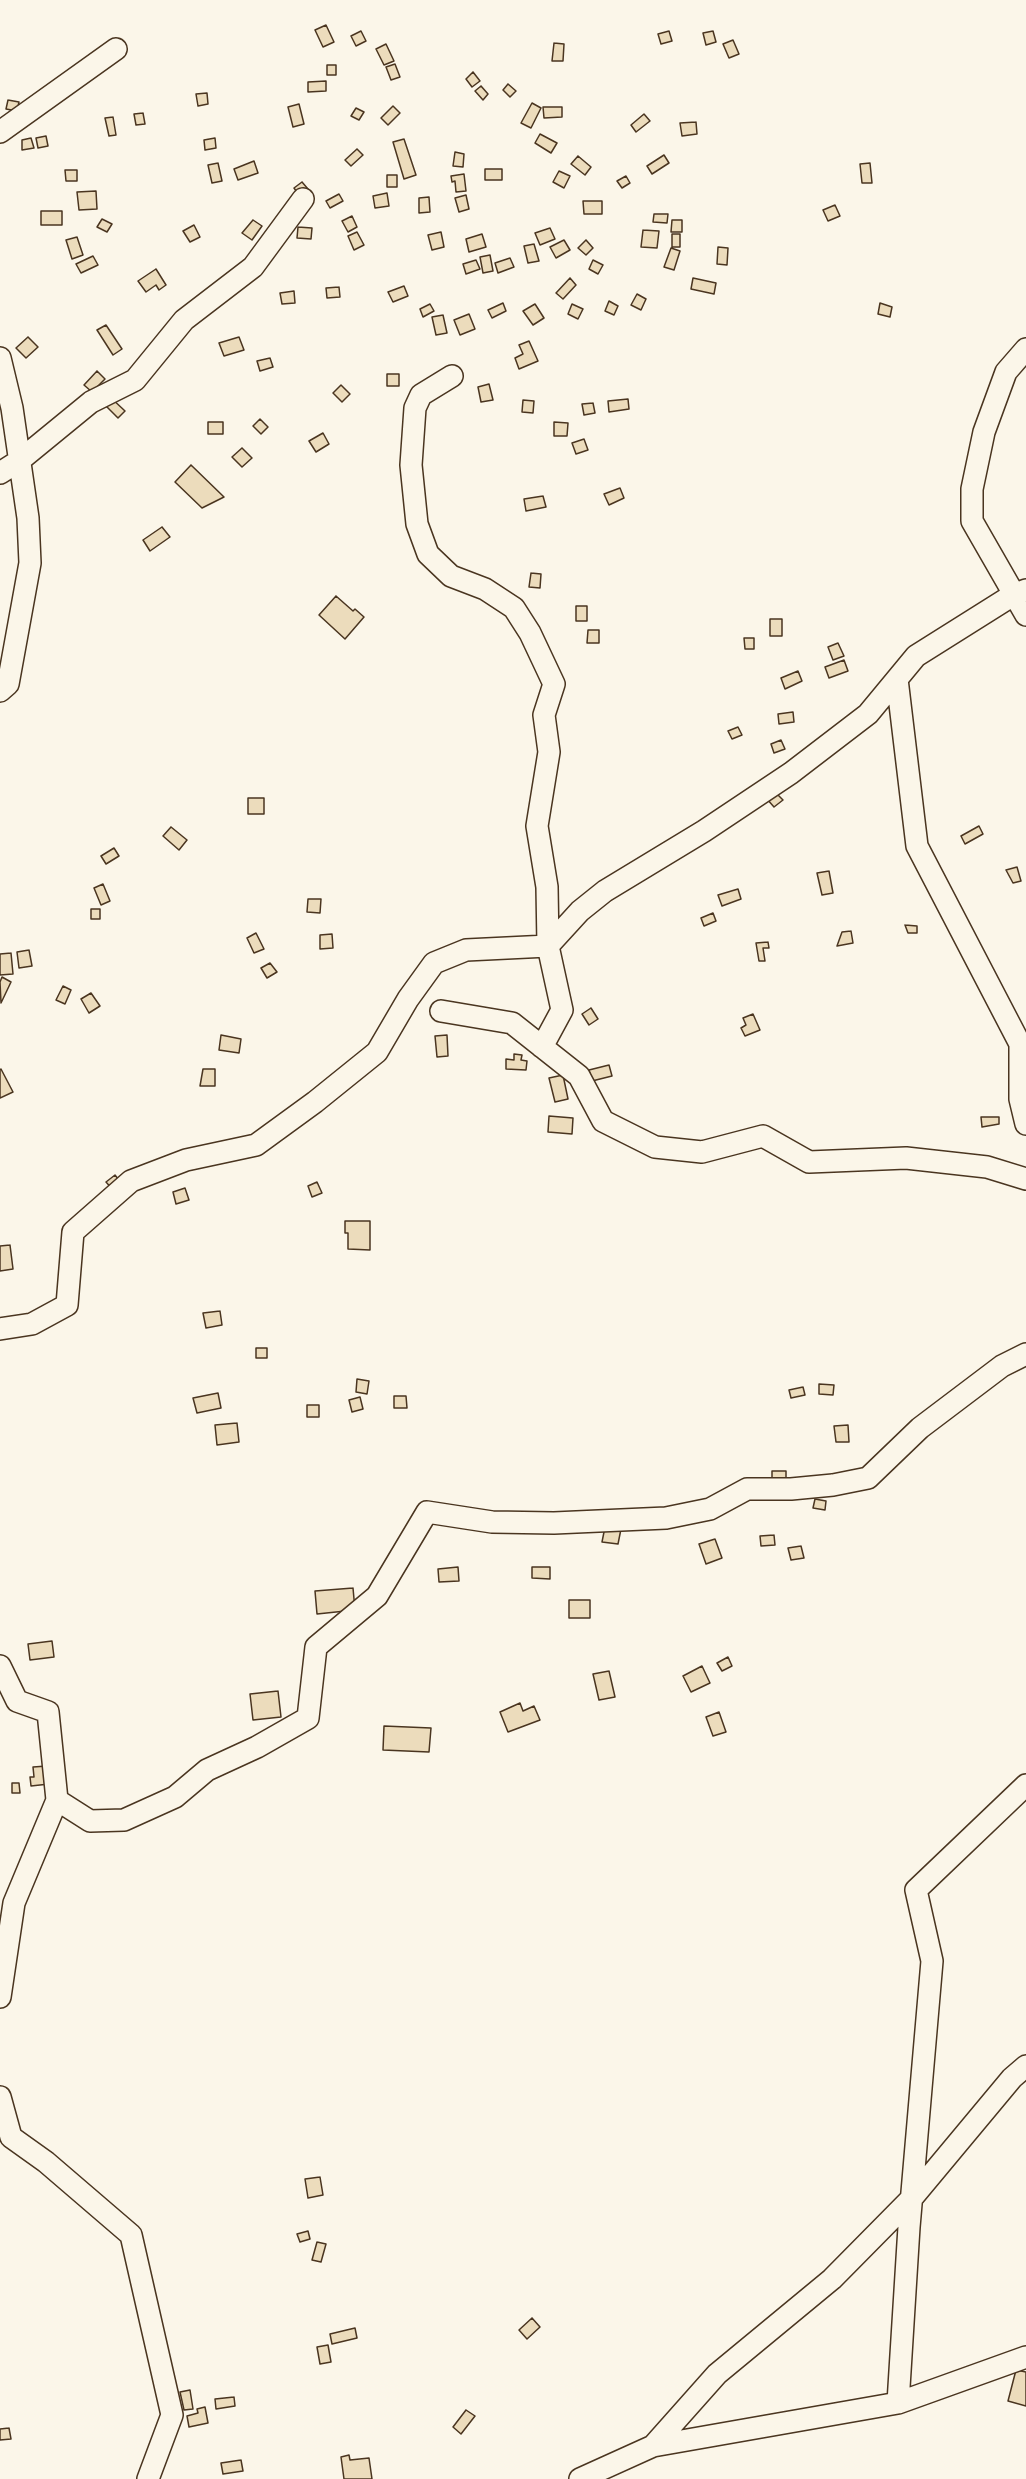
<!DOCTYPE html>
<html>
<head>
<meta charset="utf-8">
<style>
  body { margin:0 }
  canvas { display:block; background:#fbf6e9 }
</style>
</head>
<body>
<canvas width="1026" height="2479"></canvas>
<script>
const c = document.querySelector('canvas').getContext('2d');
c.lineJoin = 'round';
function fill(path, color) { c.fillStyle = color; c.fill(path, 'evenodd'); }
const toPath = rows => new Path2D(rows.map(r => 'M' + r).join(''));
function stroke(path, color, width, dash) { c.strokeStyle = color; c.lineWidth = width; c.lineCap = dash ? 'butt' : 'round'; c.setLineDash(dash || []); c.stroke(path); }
const building = toPath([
  [326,25,334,42,323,47,315,30,326,25],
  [361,31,366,41,356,46,351,36,361,31],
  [669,31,672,41,661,44,658,34,669,31],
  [713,31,716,42,706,45,703,33,713,31],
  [733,40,739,54,729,58,723,44,733,40],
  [554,43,564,44,563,61,552,61,554,43],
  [386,44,394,61,384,65,376,49,386,44],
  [395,64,400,77,391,80,386,67,395,64],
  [327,65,336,65,336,75,327,75,327,65],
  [473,72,480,81,472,87,466,79,473,72],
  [326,81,326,91,308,92,308,82,326,81],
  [508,84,516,91,510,97,503,90,508,84],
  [481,86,488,94,483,100,475,91,481,86],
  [207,93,208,104,198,106,196,94,207,93],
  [8,100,19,102,17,111,6,109,8,100],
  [532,103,541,108,531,128,521,123,532,103],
  [299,104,304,124,293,127,288,107,299,104],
  [393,106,400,113,388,125,381,118,393,106],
  [543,107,562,107,562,117,544,118,543,107],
  [356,108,364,112,359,120,351,116,356,108],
  [143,113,145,124,136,125,134,114,143,113],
  [644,114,650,121,636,132,631,125,644,114],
  [113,117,116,135,109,136,105,118,113,117],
  [696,122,697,134,682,136,680,123,696,122],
  [540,134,557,143,551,153,535,143,540,134],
  [46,136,48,146,38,148,36,138,46,136],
  [31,138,34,148,22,150,22,140,31,138],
  [215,138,216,148,205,150,204,140,215,138],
  [404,139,416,175,404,179,393,142,404,139],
  [357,149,363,155,351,166,345,160,357,149],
  [455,152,464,154,463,167,453,166,455,152],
  [664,155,669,163,652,174,647,166,664,155],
  [578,156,591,167,585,175,571,164,578,156],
  [254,161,258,173,238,180,234,169,254,161],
  [218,163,222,181,212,183,208,165,218,163],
  [870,163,872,183,862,183,860,164,870,163],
  [485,169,502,169,502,180,485,180,485,169],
  [65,170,77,170,77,181,66,181,65,170],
  [559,171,570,176,564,188,553,182,559,171],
  [464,174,466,191,456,192,455,181,452,182,451,176,464,174],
  [387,175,397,175,397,187,387,187,387,175],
  [626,176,630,183,622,188,617,181,626,176],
  [302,182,308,189,299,195,294,188,302,182],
  [96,191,97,209,79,210,77,192,96,191],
  [387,193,389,206,375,208,373,196,387,193],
  [339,194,343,201,330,208,326,201,339,194],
  [466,195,469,209,459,212,455,198,466,195],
  [429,197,430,212,419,213,419,198,429,197],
  [583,201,602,201,602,214,584,214,583,201],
  [835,205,840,216,828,221,823,210,835,205],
  [41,211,62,211,62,225,41,225,41,211],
  [654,214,668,214,667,223,653,222,654,214],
  [352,216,357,227,348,232,342,221,352,216],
  [102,219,112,224,107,232,97,227,102,219],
  [253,220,262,226,252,240,242,233,253,220],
  [672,220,682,220,682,232,671,232,672,220],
  [194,225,200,237,190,242,183,231,194,225],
  [298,227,312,228,311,239,297,238,298,227],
  [550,228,555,239,540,245,535,233,550,228],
  [643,230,659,231,657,248,641,247,643,230],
  [357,232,364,245,354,250,348,236,357,232],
  [441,232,444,247,432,250,428,235,441,232],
  [482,234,486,247,469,252,466,239,482,234],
  [672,234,680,234,680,247,672,247,672,234],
  [77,237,83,255,72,259,66,240,77,237],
  [564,240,570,250,556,258,550,247,564,240],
  [586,240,593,248,586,255,578,248,586,240],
  [534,244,539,261,528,263,524,246,534,244],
  [718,247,728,248,727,265,717,264,718,247],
  [671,248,680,251,674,270,664,267,671,248],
  [490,255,493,271,483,273,480,257,490,255],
  [93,256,98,265,81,273,76,264,93,256],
  [510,258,514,267,498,273,495,263,510,258],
  [476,260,480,269,466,274,463,264,476,260],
  [593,260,603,265,598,274,589,269,593,260],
  [156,269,166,285,159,290,156,285,146,292,138,281,156,269],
  [570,278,576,285,563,299,556,293,570,278],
  [693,278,716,283,714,294,691,289,693,278],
  [404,286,408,296,393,302,388,292,404,286],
  [339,287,340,297,327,298,326,288,339,287],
  [294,291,295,303,282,304,280,293,294,291],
  [637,294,646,299,641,310,631,305,637,294],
  [609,301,618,306,614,315,605,311,609,301],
  [503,303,506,311,492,318,488,310,503,303],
  [880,303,892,307,890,317,878,314,880,303],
  [430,304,434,311,423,317,420,309,430,304],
  [535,304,544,318,533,325,523,311,535,304],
  [572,304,583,309,578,319,568,314,572,304],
  [469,314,475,329,460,335,454,320,469,314],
  [443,315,447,333,436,335,432,317,443,315],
  [106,325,122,349,113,355,97,330,106,325],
  [28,337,38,347,26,358,16,348,28,337],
  [239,337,244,350,224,356,219,343,239,337],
  [529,341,538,361,519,369,515,358,523,354,519,345,529,341],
  [270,358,273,367,260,371,257,361,270,358],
  [97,371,105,379,92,392,84,385,97,371],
  [387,374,399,374,399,386,387,386,387,374],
  [489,384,493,400,481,402,478,387,489,384],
  [341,385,350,394,342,402,333,393,341,385],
  [109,396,125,411,118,418,103,403,109,396],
  [628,399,629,409,609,412,608,401,628,399],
  [523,400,534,401,533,413,522,412,523,400],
  [593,403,595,413,584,415,582,404,593,403],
  [260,419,268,427,261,434,253,426,260,419],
  [208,422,223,422,223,434,208,434,208,422],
  [554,422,568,423,567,436,554,436,554,422],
  [323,433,329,444,316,452,309,441,323,433],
  [584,439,588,450,576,454,572,443,584,439],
  [242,448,252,458,242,467,232,457,242,448],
  [191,465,224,497,202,508,175,482,191,465],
  [620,488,624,498,609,505,604,494,620,488],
  [543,496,546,507,526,511,524,499,543,496],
  [162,527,170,537,150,551,143,540,162,527],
  [531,573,541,574,540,588,529,587,531,573],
  [336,596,353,611,355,609,364,617,345,639,319,615,336,596],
  [576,606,587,606,587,621,576,621,576,606],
  [770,619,782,619,782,636,770,636,770,619],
  [588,630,599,630,599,643,587,643,588,630],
  [744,638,754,638,754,649,745,649,744,638],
  [838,643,844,656,833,660,828,647,838,643],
  [844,660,848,671,829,678,825,667,844,660],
  [798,671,802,681,785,689,781,678,798,671],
  [793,712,794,722,779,724,778,714,793,712],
  [738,727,742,735,732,739,728,731,738,727],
  [781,740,785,749,774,753,771,744,781,740],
  [775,792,783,800,774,807,767,799,775,792],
  [248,798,264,798,264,814,248,814,248,798],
  [979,826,983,834,965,844,961,836,979,826],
  [171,827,187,840,179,850,163,836,171,827],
  [114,848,119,856,106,864,101,856,114,848],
  [1017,867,1021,881,1013,883,1006,870,1017,867],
  [829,871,833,893,822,895,817,873,829,871],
  [103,884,110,901,101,905,94,888,103,884],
  [738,889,741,899,722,906,718,895,738,889],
  [308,899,321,899,320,913,307,912,308,899],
  [91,909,100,909,100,919,91,919,91,909],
  [713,913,716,921,704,926,701,918,713,913],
  [905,925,917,926,917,933,908,933,905,925],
  [851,931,853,943,837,946,842,932,851,931],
  [256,933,264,949,254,953,247,938,256,933],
  [332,934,333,948,320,949,320,935,332,934],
  [768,942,769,948,763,948,765,961,759,961,756,943,768,942],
  [29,950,32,966,19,968,17,952,29,950],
  [11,953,13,974,0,975,0,954,11,953],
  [270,963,277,972,267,978,261,968,270,963],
  [2,977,11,982,1,1003,0,982,2,977],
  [63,986,71,990,65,1004,56,1000,63,986],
  [91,993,100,1006,89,1013,81,999,91,993],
  [591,1008,598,1019,589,1025,582,1014,591,1008],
  [753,1014,760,1030,745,1036,741,1028,746,1025,743,1018,753,1014],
  [221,1035,241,1039,239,1053,219,1050,221,1035],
  [447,1035,448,1056,437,1057,435,1036,447,1035],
  [514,1054,522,1055,521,1060,527,1061,526,1070,506,1069,506,1059,514,1060,514,1054],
  [609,1065,612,1076,592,1081,589,1070,609,1065],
  [1,1069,13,1092,0,1098,0,1070,1,1069],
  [203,1069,215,1069,215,1086,200,1086,203,1069],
  [563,1075,568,1099,555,1102,549,1078,563,1075],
  [549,1116,573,1118,572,1134,548,1132,549,1116],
  [981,1117,999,1117,999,1124,982,1127,981,1117],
  [115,1175,122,1184,114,1191,106,1182,115,1175],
  [317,1182,322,1193,312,1197,308,1186,317,1182],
  [185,1188,189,1200,176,1204,173,1192,185,1188],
  [345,1221,370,1221,370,1250,348,1249,348,1233,345,1233,345,1221],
  [10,1245,13,1269,0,1271,0,1246,10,1245],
  [220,1311,222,1325,206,1328,203,1313,220,1311],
  [256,1348,267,1348,267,1358,256,1358,256,1348],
  [357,1379,369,1381,367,1394,356,1392,357,1379],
  [819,1384,834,1385,833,1395,819,1394,819,1384],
  [803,1387,805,1395,791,1398,789,1390,803,1387],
  [218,1393,221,1408,197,1413,193,1398,218,1393],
  [394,1396,406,1396,407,1408,394,1408,394,1396],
  [360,1397,363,1409,352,1412,349,1400,360,1397],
  [307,1405,319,1405,319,1417,307,1417,307,1405],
  [237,1423,239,1442,217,1445,215,1425,237,1423],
  [848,1425,849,1442,836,1442,834,1426,848,1425],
  [772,1471,786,1471,786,1480,772,1480,772,1471],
  [815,1499,826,1501,825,1510,813,1508,815,1499],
  [605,1527,621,1529,618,1544,602,1542,605,1527],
  [774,1535,775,1545,761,1546,760,1536,774,1535],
  [715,1539,722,1558,706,1564,699,1544,715,1539],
  [801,1546,804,1558,791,1560,788,1548,801,1546],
  [458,1567,459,1581,439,1582,438,1569,458,1567],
  [532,1567,550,1567,550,1579,532,1578,532,1567],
  [353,1588,355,1610,317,1614,315,1591,353,1588],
  [569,1600,590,1600,590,1618,569,1618,569,1600],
  [52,1641,54,1657,30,1660,28,1644,52,1641],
  [728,1657,732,1666,722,1671,717,1663,728,1657],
  [702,1666,710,1683,691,1692,683,1676,702,1666],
  [609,1671,615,1697,599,1700,593,1674,609,1671],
  [278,1691,281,1717,253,1720,250,1694,278,1691],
  [520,1703,523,1711,534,1706,540,1720,508,1732,500,1712,520,1703],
  [719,1712,726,1732,713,1736,706,1717,719,1712],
  [384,1726,431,1728,429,1752,383,1750,384,1726],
  [47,1766,49,1784,31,1786,30,1777,34,1777,33,1767,47,1766],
  [12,1783,19,1783,20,1793,12,1793,12,1783],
  [320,2177,323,2195,308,2198,305,2179,320,2177],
  [308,2231,310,2239,300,2242,297,2234,308,2231],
  [317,2242,326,2244,321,2262,312,2260,317,2242],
  [532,2318,540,2327,527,2339,519,2330,532,2318],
  [355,2328,357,2338,332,2344,330,2334,355,2328],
  [328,2345,331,2362,320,2364,317,2347,328,2345],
  [1016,2370,1026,2372,1026,2406,1008,2401,1016,2370],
  [190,2390,193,2409,184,2410,180,2392,190,2390],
  [234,2397,235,2406,216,2409,215,2399,234,2397],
  [205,2407,208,2423,189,2427,187,2416,198,2413,197,2409,205,2407],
  [466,2410,475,2416,461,2434,453,2427,466,2410],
  [9,2428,11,2439,0,2440,0,2429,9,2428],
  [349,2455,350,2460,369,2458,372,2479,344,2479,341,2457,349,2455],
  [241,2460,243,2471,223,2474,221,2463,241,2460]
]);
fill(building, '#ecdcbc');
stroke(building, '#4a3520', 1.5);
const minor = toPath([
  [0,132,116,49],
  [1026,349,1006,372,984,432,972,489,972,521,1026,615],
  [0,358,12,408,28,518,30,563,8,684,0,691],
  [452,376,421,395,415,408,411,465,417,524,428,554,451,576,485,589,514,608,530,633,554,684,544,715,549,752,537,826,547,887,548,946,562,1010,542,1047],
  [0,473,19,461,91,402,135,380,184,320,253,267,303,199],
  [897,679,917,846,1020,1044,1020,1099,1026,1124],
  [441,1011,512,1023,579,1076,603,1121,655,1147,702,1152,763,1136,809,1162,906,1158,987,1167,1026,1179],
  [0,1329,32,1324,67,1305,73,1232,131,1181,186,1160,256,1145,315,1102,377,1052,408,999,434,963,466,950,548,946,580,911,605,891,704,831,791,773,868,714,916,656,1013,595,1026,590],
  [0,1666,17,1701,48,1712,57,1800,14,1903,0,1997],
  [57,1800,90,1821,124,1820,175,1797,207,1770,257,1747,308,1718,316,1647,377,1596,427,1512,492,1522,554,1523,666,1518,710,1509,747,1489,791,1489,833,1485,868,1478,920,1428,1002,1366,1026,1354],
  [0,2097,11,2137,46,2162,131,2235,172,2415,148,2479],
  [898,2403,909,2227,932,1961,916,1890,1026,1785],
  [653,2446,717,2374,832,2279,912,2198,1012,2078,1026,2066],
  [580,2479,653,2446,898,2403,1026,2357]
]);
stroke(minor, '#4a3520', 24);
stroke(minor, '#fbf6e9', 21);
</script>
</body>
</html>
